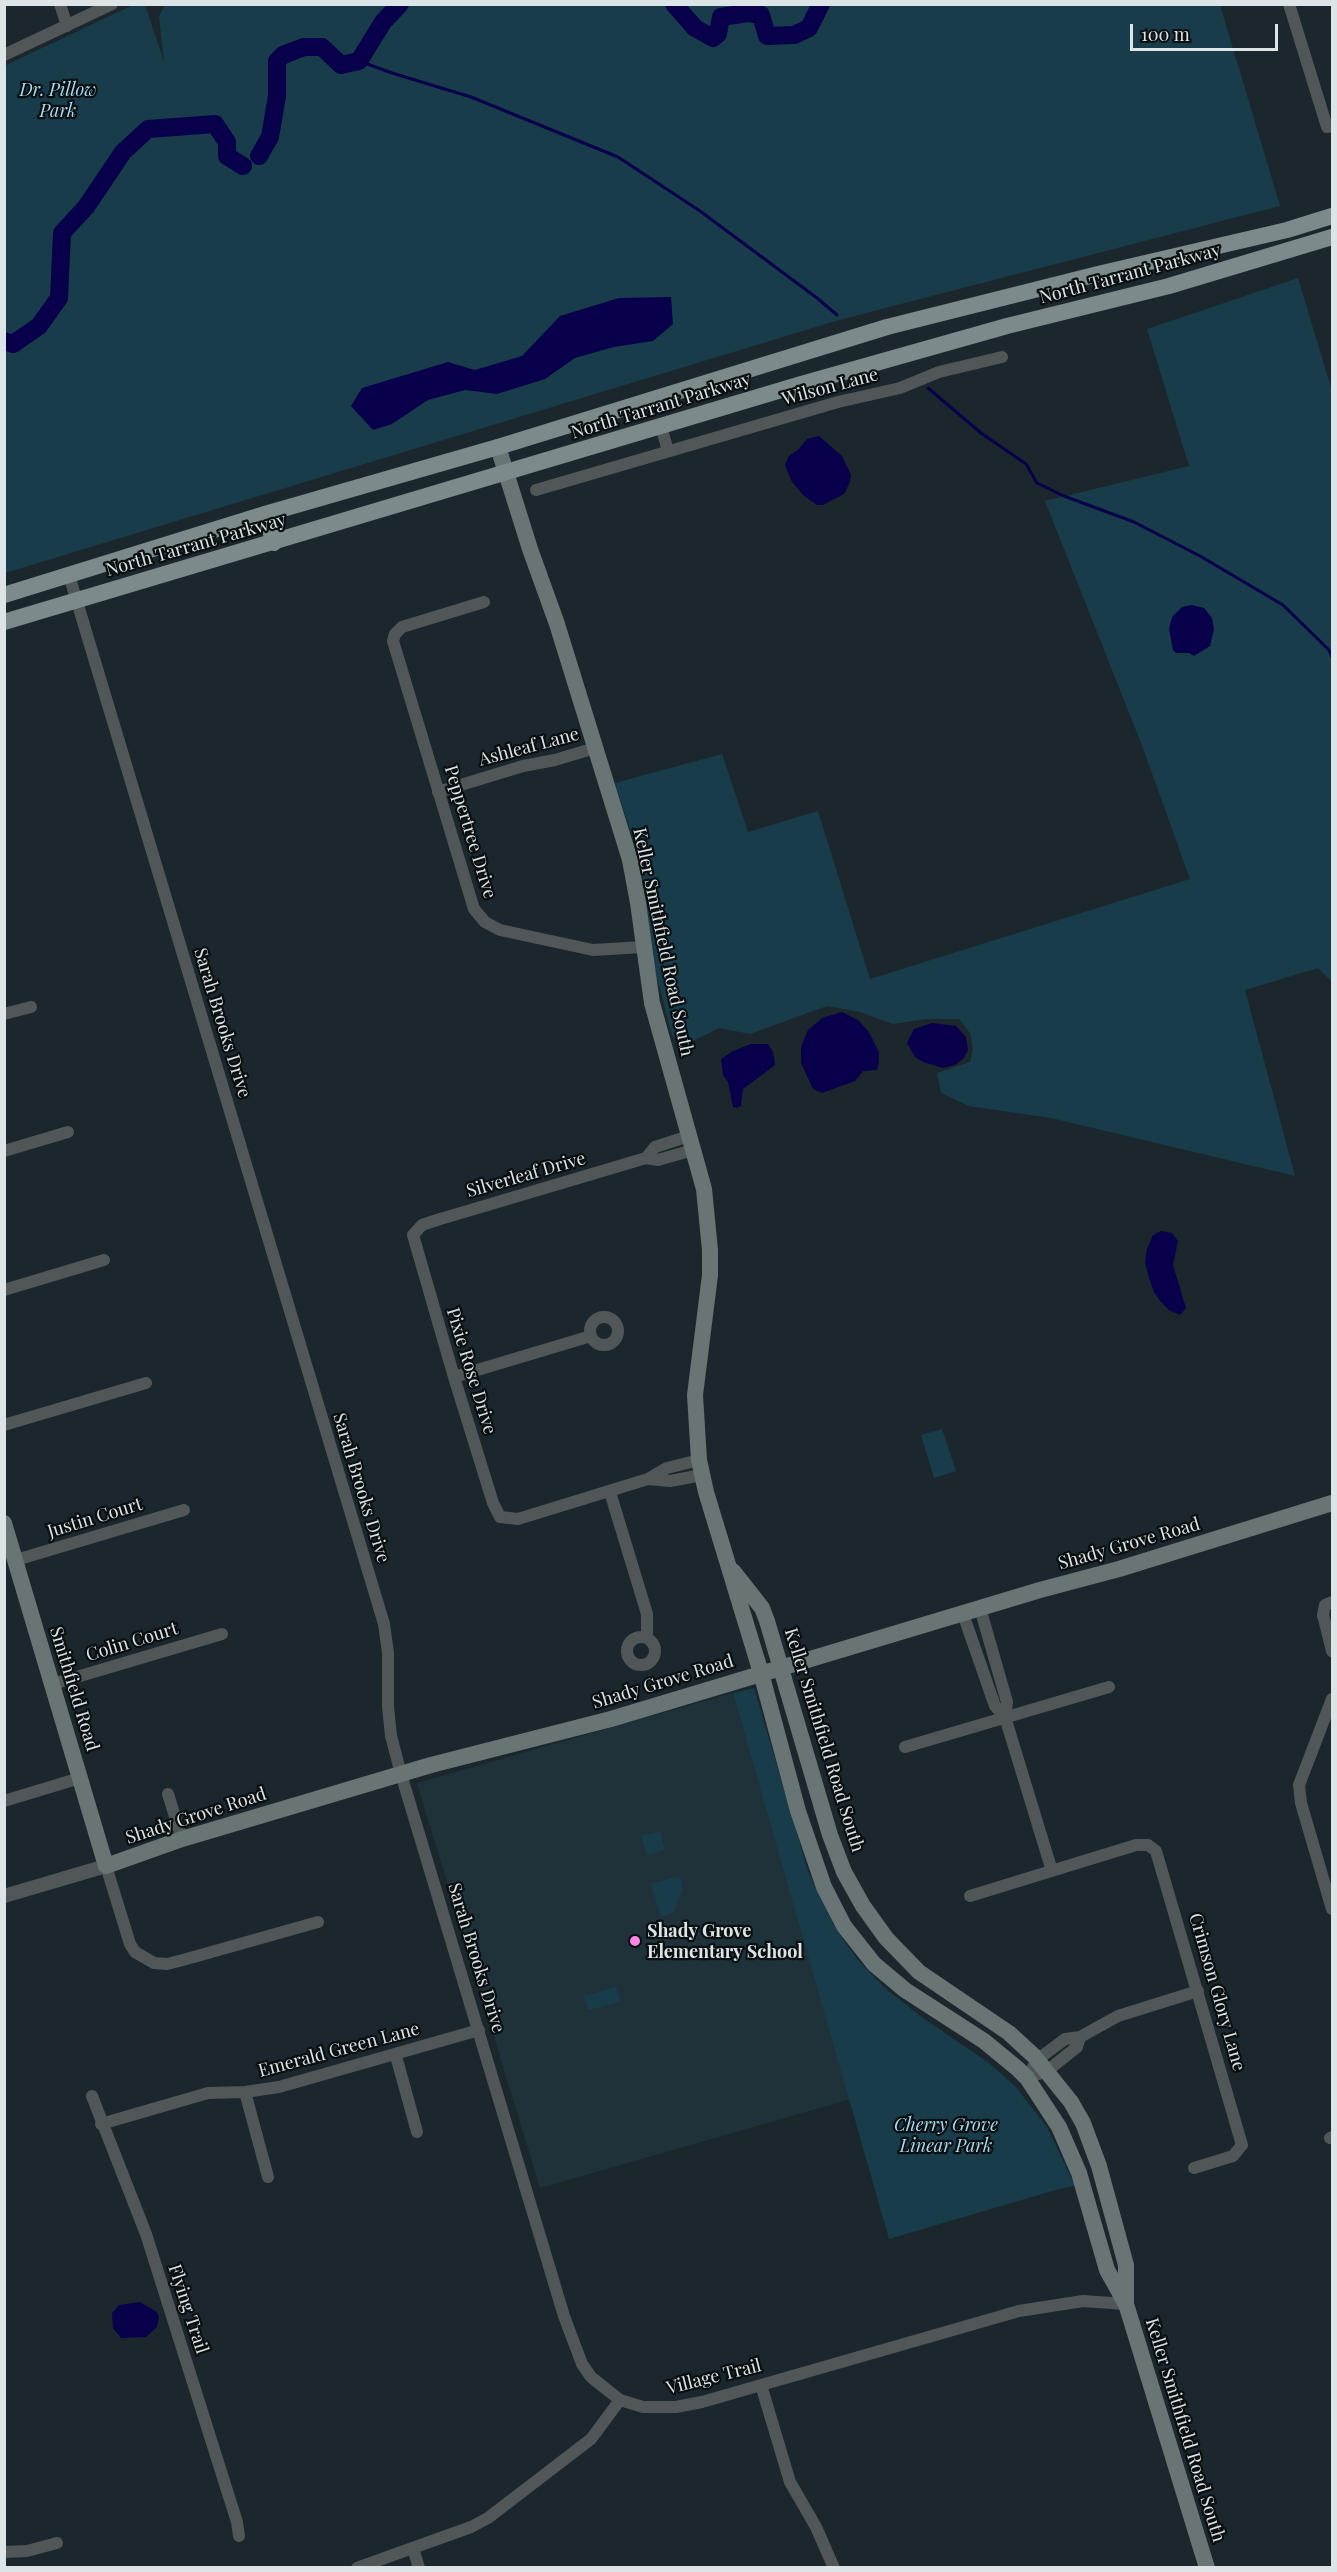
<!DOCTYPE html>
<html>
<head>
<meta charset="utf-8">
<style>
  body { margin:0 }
  #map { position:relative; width:1337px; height:2572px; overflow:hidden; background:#1b272c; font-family:"Playfair Display",serif }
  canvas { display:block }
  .frame { position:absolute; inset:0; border:6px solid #dce4e7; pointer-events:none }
  .scale { position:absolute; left:1130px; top:24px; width:148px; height:27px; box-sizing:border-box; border:3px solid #dce4e7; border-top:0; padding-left:8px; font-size:18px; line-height:21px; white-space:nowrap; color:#dce4e7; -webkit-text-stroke:4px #0a0f11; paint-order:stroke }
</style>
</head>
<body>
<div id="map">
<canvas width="1337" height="2572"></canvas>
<div class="frame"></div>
<div class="scale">100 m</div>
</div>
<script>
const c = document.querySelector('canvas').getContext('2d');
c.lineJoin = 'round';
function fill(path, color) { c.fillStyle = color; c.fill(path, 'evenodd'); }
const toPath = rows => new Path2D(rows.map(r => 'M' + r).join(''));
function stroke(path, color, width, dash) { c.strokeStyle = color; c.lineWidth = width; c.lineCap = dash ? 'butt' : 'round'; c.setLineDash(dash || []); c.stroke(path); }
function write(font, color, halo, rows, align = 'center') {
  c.font = font + ' "Playfair Display",serif'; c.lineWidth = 4.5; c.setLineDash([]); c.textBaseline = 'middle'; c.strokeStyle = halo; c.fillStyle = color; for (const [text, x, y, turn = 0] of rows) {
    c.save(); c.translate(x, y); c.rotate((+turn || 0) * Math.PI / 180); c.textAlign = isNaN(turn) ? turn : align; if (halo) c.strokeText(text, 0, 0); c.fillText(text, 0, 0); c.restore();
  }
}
fill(toPath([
  [733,1693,851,2099,540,2188,417,1783]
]), '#1f323a');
fill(toPath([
  [135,4,145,5,164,62,159,16,165,5,1220,5,1280,206,839,320,5,573,4,66],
  [1298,278,1332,391,1332,982,1318,968,1245,990,1295,1176,1051,1118,969,1106,941,1093,937,1073,970,1062,973,1049,970,1033,959,1019,926,1019,893,1024,860,1012,827,1006,750,1034,719,1028,685,1045,672,1036,653,961,641,864,615,783,722,754,748,832,818,811,870,979,1190,879,1141,743,1045,501,1189,466,1147,329],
  [942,1429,956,1471,934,1478,921,1435],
  [754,1688,808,1871,834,1926,857,1959,885,1988,923,2018,989,2063,1015,2086,1047,2127,1075,2186,1059,2189,889,2239,733,1693],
  [660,1831,665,1850,647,1855,641,1836],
  [678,1876,681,1879,683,1889,674,1912,661,1917,651,1884],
  [616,1987,620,2002,588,2010,584,1996]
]), '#193c4b');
fill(toPath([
  [671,297,673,324,653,341,614,347,575,358,545,379,497,394,465,390,428,400,392,424,373,430,351,406,362,388,448,362,475,370,522,356,560,316,619,298],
  [819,436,842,456,851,475,850,482,844,494,823,505,817,505,804,496,792,482,785,465,789,456,799,449,807,439],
  [1192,605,1204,608,1212,618,1214,629,1210,646,1194,656,1189,653,1176,653,1173,650,1169,629,1172,617,1182,607],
  [842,1012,858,1020,869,1032,879,1052,879,1062,877,1070,863,1071,855,1081,822,1093,813,1089,801,1063,801,1047,808,1030,822,1018],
  [932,1023,956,1026,966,1037,968,1050,964,1058,955,1065,943,1068,923,1062,915,1057,907,1043,914,1029],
  [751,1044,768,1044,773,1052,775,1065,743,1089,741,1106,737,1108,733,1107,728,1082,723,1075,721,1059,733,1051],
  [1161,1231,1172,1233,1178,1241,1173,1265,1186,1308,1180,1315,1169,1310,1161,1302,1154,1292,1149,1278,1145,1262,1147,1249,1153,1235],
  [140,2302,157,2312,159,2317,157,2327,146,2337,121,2338,113,2328,112,2313,119,2305]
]), '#08004b');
stroke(toPath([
  [359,61,392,73,471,97,618,157,700,211,817,298,837,315],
  [928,388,981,433,1026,464,1037,483,1064,496,1134,522,1200,556,1283,605,1329,650,1332,657]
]), '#08004b', 3);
stroke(toPath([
  [674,4,695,28,713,38,718,34,721,17,748,13,761,15,767,36,794,35,809,28,821,4],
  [259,156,270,137,277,96,277,61,283,55,304,47,322,47,341,65,359,61,383,22,400,4],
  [4,341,13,344,39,326,59,298,62,233,86,207,123,152,148,129,215,124,227,142,227,156,243,166]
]), '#08004b', 18);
stroke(toPath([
  [60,4,67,26],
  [1289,4,1327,127,1332,126],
  [4,55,112,4],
  [661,426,668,451],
  [536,490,838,402,900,388,939,372,1002,357],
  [69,575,384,1624,388,1653,388,1707,391,1736,401,1774,564,2316,582,2364,591,2377,620,2400,643,2407,676,2407,702,2402,1019,2311,1083,2301,1126,2304],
  [484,602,402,627,395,634,393,641,474,909,485,922,500,930,593,950,643,947],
  [438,792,523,766,555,760,595,748],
  [4,1014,31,1007],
  [693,1150,658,1160,646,1158,437,1220,422,1225,413,1235,454,1377,493,1503,500,1517,518,1519,648,1479,667,1468,699,1460],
  [4,1151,68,1132],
  [646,1158,655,1147,689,1136],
  [4,1290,104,1260],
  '590 1331a14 14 0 1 1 28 0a14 14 0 1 1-28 0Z',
  [454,1377,591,1336],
  [4,1425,146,1383],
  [648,1479,670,1481,702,1475],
  [610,1492,647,1614,647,1638],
  [16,1560,184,1510],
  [1332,1602,1325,1605,1323,1615,1332,1651],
  [980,1608,1007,1702,1005,1717],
  [963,1614,995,1706,1005,1717,1052,1871],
  '627 1651a14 14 0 1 1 28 0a14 14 0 1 1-28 0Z',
  [53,1684,222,1634],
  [1332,1699,1299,1785,1301,1803,1332,1909],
  [905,1747,1109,1687],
  [168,1794,182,1839],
  [4,1801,80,1778],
  [106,1866,130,1944,135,1952,154,1963,167,1964,183,1960,318,1922],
  [970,1896,1136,1845,1148,1845,1156,1851,1242,2145,1233,2156,1194,2168],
  [396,2056,417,2132],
  [1039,2074,1047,2071,1077,2047,1080,2037],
  [1027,2078,1037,2060,1065,2039,1080,2037,1118,2016,1198,1991],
  [245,2092,268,2177],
  [92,2096,146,2234,237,2522,239,2536],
  [101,2124,208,2093,245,2092,279,2087,479,2030],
  [1330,2138,1332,2137],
  [761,2385,790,2482,816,2527,834,2568],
  [413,2548,419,2568],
  [4,2552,27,2551,57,2543],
  [357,2568,471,2527,488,2518,591,2439,620,2400]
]), '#515758', 12);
stroke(toPath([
  [4,1896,106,1866]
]), '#515758', 14);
stroke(toPath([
  [498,447,530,549,557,624,630,860,638,903,652,1003,704,1189,710,1250,710,1275,695,1395,699,1460,706,1492,761,1673,798,1811,824,1887,844,1926,874,1964,905,1990,984,2041,1018,2069,1027,2078,1059,2127,1079,2173,1107,2270,1126,2304,1207,2568],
  [4,1523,106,1866,182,1839,431,1765,611,1719,1040,1590,1119,1569,1332,1503],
  [733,1571,762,1608,767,1621,830,1835,844,1872,863,1906,886,1938,919,1972,1009,2033,1034,2056,1071,2102,1083,2123,1099,2166,1126,2265,1126,2303]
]), '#697475', 16);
stroke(toPath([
  [265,514,274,543],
  [4,595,265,514,498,447,887,327,1098,274,1287,230,1332,216],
  [4,622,798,385,1007,326,1169,286,1332,237]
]), '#7c8a8c', 16);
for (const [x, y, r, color] of [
  [635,1941,6,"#fc86e4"]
]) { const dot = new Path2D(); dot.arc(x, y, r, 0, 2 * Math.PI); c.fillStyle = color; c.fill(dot); stroke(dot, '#0a0f11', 2); }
write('italic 18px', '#a7dbf3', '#0a0f11', [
  ["Dr. Pillow",58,90],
  ["Park",58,111],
  ["Cherry Grove",946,2125],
  ["Linear Park",946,2146]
]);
write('18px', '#dce4e7', '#0a0f11', [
  ["North Tarrant Parkway",1130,274,-15],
  ["Wilson Lane",830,387,-15],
  ["North Tarrant Parkway",661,406,-17],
  ["North Tarrant Parkway",196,545,-16],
  ["Ashleaf Lane",529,747,-15],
  ["Peppertree Drive",470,832,73],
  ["Keller Smithfield Road South",663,942,78],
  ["Sarah Brooks Drive",222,1023,73],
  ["Silverleaf Drive",526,1175,-16],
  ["Pixie Rose Drive",471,1371,73],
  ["Sarah Brooks Drive",361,1488,73],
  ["Justin Court",95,1518,-17],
  ["Shady Grove Road",1129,1544,-16],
  ["Colin Court",132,1642,-17],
  ["Shady Grove Road",663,1682,-17],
  ["Smithfield Road",74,1689,73],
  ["Keller Smithfield Road South",824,1740,73],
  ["Shady Grove Road",196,1816,-18],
  ["Sarah Brooks Drive",476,1958,73],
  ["Crimson Glory Lane",1217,1992,74],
  ["Emerald Green Lane",339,2050,-15],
  ["Flying Trail",188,2309,72],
  ["Village Trail",714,2377,-14],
  ["Keller Smithfield Road South",1185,2430,73]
]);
write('bold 18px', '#dce4e7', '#0a0f11', [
  ["Shady Grove",647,1931],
  ["Elementary School",647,1952]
], 'left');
</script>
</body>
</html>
